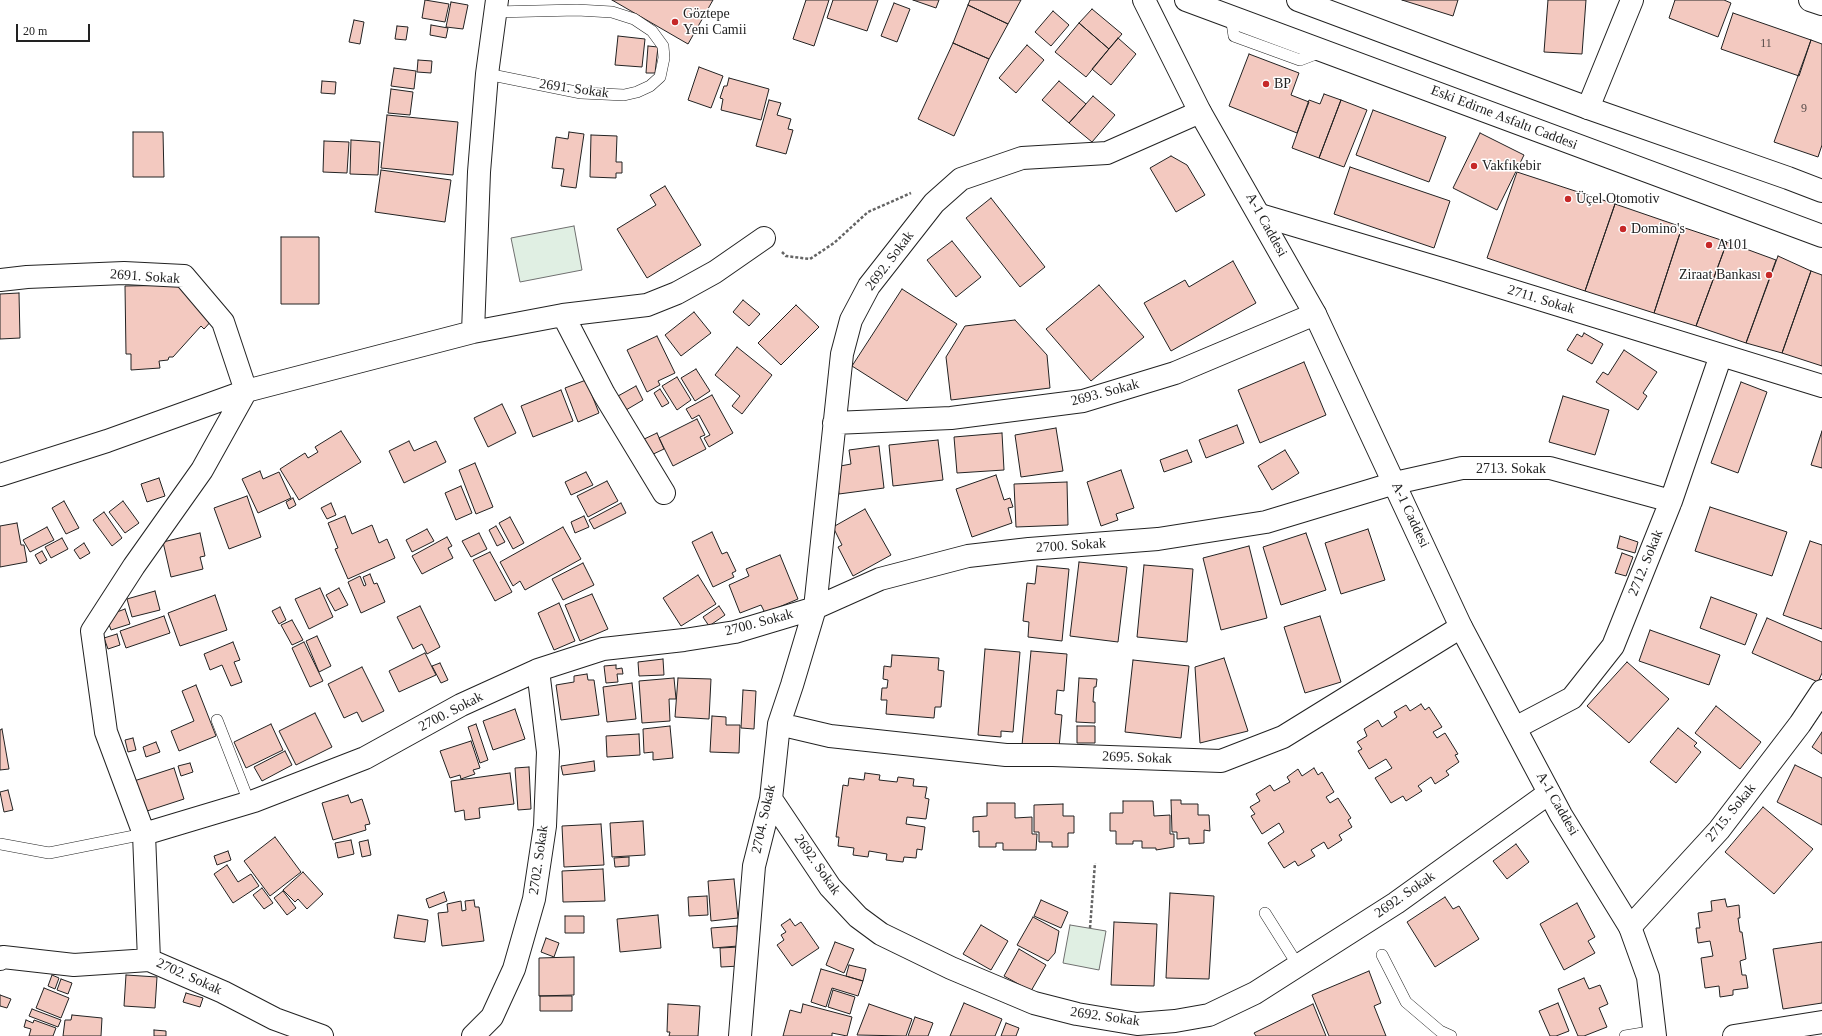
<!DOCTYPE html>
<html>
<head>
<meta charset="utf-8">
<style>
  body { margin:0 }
  #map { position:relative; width:1822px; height:1036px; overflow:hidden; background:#fff; font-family:Georgia,serif }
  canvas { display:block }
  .scale { position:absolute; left:16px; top:24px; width:74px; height:18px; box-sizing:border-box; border:2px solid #222; border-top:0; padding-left:5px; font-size:12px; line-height:14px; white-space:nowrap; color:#222; -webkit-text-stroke:3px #fff; paint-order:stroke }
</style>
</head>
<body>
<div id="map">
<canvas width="1822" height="1036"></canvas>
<div class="scale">20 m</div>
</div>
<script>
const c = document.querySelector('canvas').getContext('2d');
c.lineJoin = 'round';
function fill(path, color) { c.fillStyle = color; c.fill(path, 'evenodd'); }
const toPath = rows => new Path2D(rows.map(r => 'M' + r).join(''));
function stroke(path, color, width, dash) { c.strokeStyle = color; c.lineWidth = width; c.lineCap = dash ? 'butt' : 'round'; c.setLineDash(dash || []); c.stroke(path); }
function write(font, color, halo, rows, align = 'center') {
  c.font = font + ' Georgia,serif'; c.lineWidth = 3; c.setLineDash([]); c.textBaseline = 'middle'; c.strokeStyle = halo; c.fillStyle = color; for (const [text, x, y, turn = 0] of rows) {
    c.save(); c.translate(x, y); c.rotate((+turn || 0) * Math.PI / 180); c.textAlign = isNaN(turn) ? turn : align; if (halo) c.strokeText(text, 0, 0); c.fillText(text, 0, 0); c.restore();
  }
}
const green = toPath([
  [574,226,582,270,520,282,511,238,574,226],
  [1070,925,1106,931,1099,970,1063,963,1070,925]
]);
fill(green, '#e0efe3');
stroke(green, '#6f6f6f', 1);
const building = toPath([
  [425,0,449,4,445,22,422,18,425,0],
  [612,0,713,0,688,44,612,0],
  [806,0,829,0,814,46,793,39,806,0],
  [833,0,878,0,867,31,827,18,833,0],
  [913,0,939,0,936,8,913,0],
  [970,0,1021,0,1008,24,968,5,970,0],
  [1402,0,1458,0,1453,16,1402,0],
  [1548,0,1586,0,1582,54,1544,52,1548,0],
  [1675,0,1724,0,1731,3,1718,37,1669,18,1675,0],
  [451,2,468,5,463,29,446,27,451,2],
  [894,3,910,9,897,42,881,36,894,3],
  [968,5,1008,24,989,59,953,43,968,5],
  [1092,9,1122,34,1109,49,1079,23,1092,9],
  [1053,11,1069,25,1051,46,1035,32,1053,11],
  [1733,13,1811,40,1799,76,1721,49,1733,13],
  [354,20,364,22,360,44,349,42,354,20],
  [1079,23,1109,49,1086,77,1055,52,1079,23],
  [431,25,448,28,446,38,430,35,431,25],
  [397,26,408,27,406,40,395,39,397,26],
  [618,36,645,39,642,67,615,65,618,36],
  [1118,38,1136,54,1111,85,1092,69,1118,38],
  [1811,40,1822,44,1822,145,1818,157,1774,142,1811,40],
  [953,43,989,59,954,136,918,119,953,43],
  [1027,45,1044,60,1016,93,999,78,1027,45],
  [648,46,658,47,655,73,646,73,648,46],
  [1249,54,1299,73,1291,95,1309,102,1297,133,1229,106,1249,54],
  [418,60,432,61,431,73,417,72,418,60],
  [699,67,723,76,711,108,688,100,699,67],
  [394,68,416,71,414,89,391,86,394,68],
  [729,78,769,89,761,120,721,110,723,99,720,98,724,86,727,86,729,78],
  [322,81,336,82,335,94,321,93,322,81],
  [1059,81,1086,104,1069,123,1042,100,1059,81],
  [391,89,413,92,410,115,388,113,391,89],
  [1324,94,1341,100,1319,158,1292,148,1309,100,1320,104,1324,94],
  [1093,96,1115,115,1092,142,1069,123,1093,96],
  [769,100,781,103,777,115,791,119,788,129,793,130,786,154,756,146,769,100],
  [1341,100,1367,110,1344,167,1319,158,1341,100],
  [1373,110,1446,137,1429,182,1356,155,1373,110],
  [387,115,458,122,453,175,381,168,387,115],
  [133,132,163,132,164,177,133,177,133,132],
  [569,132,584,134,576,188,561,186,564,169,552,168,556,137,568,139,569,132],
  [1480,133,1524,155,1497,210,1453,188,1480,133],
  [591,135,617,136,616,162,622,162,622,173,616,173,616,178,590,177,591,135],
  [351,140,380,142,378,175,350,174,351,140],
  [324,141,349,142,347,173,323,172,324,141],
  [1171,156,1187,165,1205,195,1176,212,1150,168,1171,156],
  [1350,167,1450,201,1434,248,1334,214,1350,167],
  [381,170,451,180,445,222,375,212,381,170],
  [1517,172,1615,204,1585,291,1487,258,1517,172],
  [665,186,701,245,647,278,617,229,656,205,650,195,665,186],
  [991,198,1045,267,1020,287,966,218,991,198],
  [1615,204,1682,227,1654,313,1585,291,1615,204],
  [1682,227,1727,242,1696,326,1654,313,1682,227],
  [281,237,319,237,319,304,281,304,281,237],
  [952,241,981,277,956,297,927,260,952,241],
  [1727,242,1776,260,1746,343,1696,326,1727,242],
  [1778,256,1811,271,1782,353,1746,343,1778,256],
  [1233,261,1256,303,1171,351,1144,303,1185,280,1189,287,1233,261],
  [1811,271,1822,275,1822,366,1782,353,1811,271],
  [184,285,214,318,204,329,201,326,173,357,169,357,168,360,159,361,160,368,131,370,131,354,126,354,125,286,184,285],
  [1099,285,1144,337,1091,381,1046,329,1099,285],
  [902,289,957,324,907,401,852,366,902,289],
  [19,293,20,338,0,339,0,294,19,293],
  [743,300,760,314,749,326,733,312,743,300],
  [796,305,819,327,781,365,758,343,796,305],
  [694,312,711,333,681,356,665,335,694,312],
  [1015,320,1047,355,1050,388,951,400,946,357,965,326,1015,320],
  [1584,333,1603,344,1592,364,1567,350,1577,334,1582,337,1584,333],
  [657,336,675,373,658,381,660,385,647,392,627,350,657,336],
  [737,347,772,375,742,414,732,406,740,396,715,375,737,347],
  [1624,350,1657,372,1643,393,1647,396,1638,410,1596,382,1603,372,1608,375,1624,350],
  [1304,362,1326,415,1260,443,1238,390,1304,362],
  [696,369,710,391,695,401,681,378,696,369],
  [677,377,691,400,677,410,662,386,677,377],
  [586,380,599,413,578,422,565,388,586,380],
  [1741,382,1767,392,1738,473,1711,463,1741,382],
  [636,386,643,400,626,410,618,396,636,386],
  [660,389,669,403,662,407,654,393,660,389],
  [561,390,573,421,533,437,521,406,561,390],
  [712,395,733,433,709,447,704,438,710,435,699,415,692,419,686,409,712,395],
  [1563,396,1609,410,1595,455,1549,442,1563,396],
  [502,404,516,433,488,447,474,418,502,404],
  [697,419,705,435,700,437,706,449,673,466,659,438,697,419],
  [1237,425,1244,443,1206,458,1199,440,1237,425],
  [1056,428,1063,471,1021,477,1015,435,1056,428],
  [341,431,361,462,299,500,280,469,305,453,308,458,318,452,315,447,341,431],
  [1822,431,1822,468,1811,465,1822,431],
  [657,433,664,449,647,457,640,441,657,433],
  [1002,433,1004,470,957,473,954,437,1002,433],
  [938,440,943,480,893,486,889,445,938,440],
  [409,441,414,451,436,441,446,462,404,483,389,451,409,441],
  [879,446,884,488,839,494,835,467,851,464,849,450,879,446],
  [1187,450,1192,462,1164,472,1160,460,1187,450],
  [1285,450,1299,473,1272,490,1258,466,1285,450],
  [475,463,493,507,476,514,459,470,475,463],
  [1121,470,1134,508,1116,514,1118,520,1101,526,1087,482,1121,470],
  [260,471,263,479,279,472,291,498,258,513,242,479,260,471],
  [586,472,593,485,571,495,565,482,586,472],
  [996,475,1004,500,1010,498,1013,507,1008,508,1012,523,972,537,956,489,996,475],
  [159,478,165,496,147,502,141,484,159,478],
  [607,481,618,501,588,517,577,496,607,481],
  [1067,482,1068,525,1016,527,1014,484,1067,482],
  [461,486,472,513,456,520,445,493,461,486],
  [247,496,261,537,229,549,214,508,247,496],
  [293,498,296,505,289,509,286,502,293,498],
  [64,501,79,528,66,534,52,508,64,501],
  [123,501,139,523,125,533,109,512,123,501],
  [331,503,336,515,327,519,321,508,331,503],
  [621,503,626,513,594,529,589,520,621,503],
  [1710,507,1787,532,1772,576,1695,551,1710,507],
  [865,509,891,555,853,576,838,547,842,545,833,527,865,509],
  [104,512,122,538,112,546,93,520,104,512],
  [345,516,352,534,372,525,379,543,387,539,395,558,348,579,335,549,338,548,328,523,345,516],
  [584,516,589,527,575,533,571,522,584,516],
  [510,517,524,543,513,549,499,523,510,517],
  [17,523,21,545,24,545,27,562,0,567,0,526,17,523],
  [496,526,505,542,497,546,489,530,496,526],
  [47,527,54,540,30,552,23,540,47,527],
  [563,527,581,559,525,590,520,581,513,586,500,562,563,527],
  [427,529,434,541,412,552,406,540,427,529],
  [1368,529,1385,580,1341,594,1325,543,1368,529],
  [712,532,722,554,727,552,736,571,732,573,734,577,713,587,692,542,712,532],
  [200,533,205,556,200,557,203,569,171,577,163,542,200,533],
  [479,533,487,549,471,557,462,541,479,533],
  [1306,533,1326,590,1281,605,1263,547,1306,533],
  [1620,536,1638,542,1635,553,1617,548,1620,536],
  [447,537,452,546,448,548,453,558,422,574,412,556,447,537],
  [62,538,68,549,51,558,45,547,62,538],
  [1810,541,1822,545,1822,629,1783,615,1810,541],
  [84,543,90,553,80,559,74,550,84,543],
  [1249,546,1267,618,1221,630,1203,558,1249,546],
  [42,551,47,560,40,564,35,555,42,551],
  [490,552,512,592,495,601,473,560,490,552],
  [1622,553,1633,557,1626,576,1615,573,1622,553],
  [780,555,798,599,765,613,761,605,740,613,729,585,749,576,746,569,780,555],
  [1079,562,1127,567,1118,642,1070,636,1079,562],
  [583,563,594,585,563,600,552,579,583,563],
  [1144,565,1193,569,1187,642,1137,637,1144,565],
  [1037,566,1069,569,1062,641,1028,637,1029,622,1023,621,1027,583,1035,584,1037,566],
  [370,574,374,584,377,583,385,602,361,613,348,582,360,576,364,586,366,585,363,577,370,574],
  [698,575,716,604,681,626,663,598,698,575],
  [320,588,333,617,309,629,295,599,320,588],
  [339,588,348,605,335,611,326,595,339,588],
  [155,591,160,610,132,617,127,599,155,591],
  [592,594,608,629,580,641,565,605,592,594],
  [215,595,227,630,180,646,168,613,215,595],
  [1711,597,1757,614,1745,645,1700,628,1711,597],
  [559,603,575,641,554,650,538,613,559,603],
  [420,606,440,647,427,654,422,644,413,649,397,617,420,606],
  [719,606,725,615,709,626,703,617,719,606],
  [280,607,286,620,279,624,272,611,280,607],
  [125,609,130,624,111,630,106,616,125,609],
  [164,616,170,633,126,648,120,631,164,616],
  [1320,616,1341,682,1305,693,1284,627,1320,616],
  [1767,618,1822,642,1822,673,1818,682,1752,653,1767,618],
  [292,620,303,640,292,645,281,625,292,620],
  [1650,630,1720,655,1709,685,1639,661,1650,630],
  [117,634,120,645,108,649,104,638,117,634],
  [317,636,331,666,319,672,306,641,317,636],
  [233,642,240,660,234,662,242,682,231,686,222,665,210,670,204,654,233,642],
  [304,642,323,681,310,687,292,648,304,642],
  [985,649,1020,652,1013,732,1001,731,1001,737,978,735,985,649],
  [1031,651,1067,654,1064,691,1057,690,1055,714,1062,715,1059,748,1022,745,1031,651],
  [425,653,436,675,399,692,389,671,425,653],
  [892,655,939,658,938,670,944,671,941,707,935,707,934,718,886,714,887,700,881,700,882,688,887,688,888,680,883,679,884,666,891,667,892,655],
  [1224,658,1248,731,1200,743,1195,667,1224,658],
  [663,659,664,675,639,676,638,662,663,659],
  [1133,660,1189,666,1181,738,1125,732,1133,660],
  [1627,662,1669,699,1629,743,1587,706,1627,662],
  [440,663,448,680,441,683,432,666,440,663],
  [616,665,616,669,622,668,623,674,617,674,618,682,606,683,604,666,616,665],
  [362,667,384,711,362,722,357,712,344,718,328,684,362,667],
  [587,674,588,680,594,680,599,715,561,720,556,685,574,682,574,676,587,674],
  [674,678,676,699,669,699,670,721,642,723,639,681,674,678],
  [678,678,711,679,709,719,675,717,678,678],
  [1079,678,1097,679,1096,687,1094,687,1093,702,1095,702,1095,723,1076,722,1079,678],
  [632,683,636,719,607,722,603,687,632,683],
  [196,685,216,736,179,751,171,731,194,721,182,691,196,685],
  [743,690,756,691,754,729,741,728,743,690],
  [1421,704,1425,710,1429,707,1442,727,1433,732,1437,738,1445,733,1458,754,1455,755,1459,762,1446,771,1449,775,1435,784,1431,777,1418,786,1422,791,1406,801,1403,796,1391,803,1375,778,1392,768,1386,759,1369,769,1358,751,1362,749,1357,742,1367,736,1364,729,1378,720,1382,727,1397,717,1394,712,1406,705,1410,711,1421,704],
  [1716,706,1761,742,1740,769,1695,733,1716,706],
  [515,709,525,739,493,750,483,721,515,709],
  [315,713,332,747,296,765,279,731,315,713],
  [712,716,726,717,726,725,740,725,739,753,710,752,712,716],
  [271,724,283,750,246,768,234,742,271,724],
  [476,724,488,760,480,763,468,727,476,724],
  [670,726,673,758,653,760,653,752,644,753,643,729,670,726],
  [1077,726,1095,726,1095,743,1077,743,1077,726],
  [1678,728,1697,743,1694,746,1701,752,1676,783,1650,762,1678,728],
  [2,729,9,769,0,770,0,730,2,729],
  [1822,732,1822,754,1812,747,1822,732],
  [639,734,640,755,607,757,606,736,639,734],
  [133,738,136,750,128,752,125,740,133,738],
  [471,741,480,768,473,770,475,774,461,779,460,775,450,778,440,751,471,741],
  [156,742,160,752,146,757,143,747,156,742],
  [285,751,292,765,262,781,254,767,285,751],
  [594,761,595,771,563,775,561,766,594,761],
  [190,763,193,772,181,776,178,766,190,763],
  [1795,765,1822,778,1822,825,1777,802,1795,765],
  [529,767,531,809,518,810,515,768,529,767],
  [174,768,184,799,144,812,134,781,174,768],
  [1314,768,1318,775,1322,772,1334,792,1326,797,1330,803,1338,798,1351,818,1348,820,1352,827,1339,835,1342,840,1328,849,1324,842,1311,850,1315,856,1298,866,1295,861,1284,868,1268,843,1284,832,1279,823,1262,834,1251,816,1255,814,1250,807,1260,801,1256,794,1270,785,1274,791,1290,782,1287,777,1298,769,1302,776,1314,768],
  [510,773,514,804,479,808,480,818,465,820,464,810,455,812,451,781,510,773],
  [865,773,880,775,879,780,897,782,898,777,914,779,913,786,927,787,925,798,929,799,926,819,907,817,906,824,925,827,922,850,917,849,916,858,904,857,903,862,886,860,887,854,869,851,868,857,853,855,854,848,838,846,839,837,836,837,843,785,848,786,849,778,864,780,865,773],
  [8,790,13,810,4,812,0,792,8,790],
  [348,795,351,803,362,799,370,824,365,825,366,830,333,840,322,803,348,795],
  [1171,800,1181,800,1181,804,1198,804,1198,815,1209,815,1210,831,1204,830,1204,843,1189,844,1189,838,1177,839,1177,832,1172,832,1171,800],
  [1123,801,1153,801,1154,816,1170,815,1170,834,1174,834,1174,847,1156,850,1156,848,1142,848,1142,841,1133,841,1133,844,1116,844,1116,831,1110,831,1110,813,1123,813,1123,801],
  [987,803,1015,803,1015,818,1032,817,1032,834,1037,834,1036,850,1003,850,1003,843,996,843,996,847,979,847,979,831,973,832,973,817,987,816,987,803],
  [1063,804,1063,816,1074,816,1074,833,1068,833,1068,847,1052,847,1052,842,1039,842,1039,832,1034,832,1034,805,1063,804],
  [1763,807,1813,849,1774,894,1725,852,1763,807],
  [643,821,645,855,612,857,610,823,643,821],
  [601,824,604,865,564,867,562,826,601,824],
  [275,837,301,872,270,896,244,861,275,837],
  [351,840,354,854,338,858,335,843,351,840],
  [368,840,371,855,362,857,359,842,368,840],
  [1516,844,1529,862,1507,879,1493,861,1516,844],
  [228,851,231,860,217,865,214,856,228,851],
  [629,857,629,866,615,867,614,858,629,857],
  [227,865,238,882,251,874,259,886,233,903,214,874,227,865],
  [603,869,605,901,563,902,562,871,603,869],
  [303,872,323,894,307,909,298,899,295,902,283,890,303,872],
  [734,879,738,918,711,921,708,881,734,879],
  [262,888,273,903,264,909,253,895,262,888],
  [283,891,296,908,287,915,274,898,283,891],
  [444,892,447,901,429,908,426,899,444,892],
  [1170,893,1214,896,1209,979,1166,978,1170,893],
  [707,896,708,915,689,916,688,897,707,896],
  [1445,897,1453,909,1459,906,1479,939,1435,967,1407,922,1445,897],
  [1725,899,1727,907,1739,905,1740,918,1738,918,1740,932,1742,932,1746,959,1740,961,1742,975,1746,975,1748,988,1733,990,1733,995,1720,997,1719,986,1705,988,1701,958,1713,956,1710,941,1698,943,1696,928,1700,928,1698,913,1712,911,1711,901,1725,899],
  [474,900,475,907,479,907,484,941,442,946,438,913,448,912,447,904,461,901,462,911,466,910,465,901,474,900],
  [1041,900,1068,912,1061,928,1034,916,1041,900],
  [1577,903,1595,937,1588,941,1595,953,1564,970,1540,924,1577,903],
  [398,915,428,920,425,942,394,938,398,915],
  [658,915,661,948,620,952,617,919,658,915],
  [565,916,584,916,584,933,565,933,565,916],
  [1033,917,1059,931,1055,953,1048,961,1017,945,1033,917],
  [790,919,795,926,801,922,819,948,792,966,777,945,784,940,781,935,786,932,781,925,790,919],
  [1114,922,1157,924,1154,986,1111,985,1114,922],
  [981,925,1008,941,991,970,963,954,981,925],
  [737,926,738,946,713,948,711,928,737,926],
  [546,938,559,943,554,957,541,952,546,938],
  [835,942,854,949,844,973,826,965,835,942],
  [1822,942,1822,1003,1783,1009,1773,949,1822,942],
  [739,947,740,966,721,967,720,948,739,947],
  [1019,949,1046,965,1031,991,1004,976,1019,949],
  [574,957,574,995,539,996,539,958,574,957],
  [849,965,866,969,863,981,846,976,849,965],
  [821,969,863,981,858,996,832,988,826,1007,811,1002,821,969],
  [1369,971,1381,1003,1374,1006,1386,1036,1329,1036,1312,995,1369,971],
  [52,975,59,978,55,989,48,986,52,975],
  [126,975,157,977,155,1008,124,1006,126,975],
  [1584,978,1589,989,1600,985,1608,1004,1599,1008,1607,1027,1584,1036,1578,1036,1558,989,1584,978],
  [61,979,72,983,68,994,57,990,61,979],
  [44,988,69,998,61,1018,36,1008,44,988],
  [833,990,855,997,850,1014,828,1007,833,990],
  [186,993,203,998,200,1007,183,1002,186,993],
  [0,995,11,999,7,1008,0,1006,0,995],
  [540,996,572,996,572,1011,540,1011,540,996],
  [964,1003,1002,1019,995,1036,950,1036,964,1003],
  [1558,1003,1569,1031,1556,1036,1550,1036,1539,1011,1558,1003],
  [668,1004,700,1006,698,1036,669,1036,670,1032,667,1032,668,1004],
  [803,1004,852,1017,847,1036,832,1033,832,1036,783,1036,790,1010,801,1013,803,1004],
  [869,1004,912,1019,906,1036,857,1035,869,1004],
  [1313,1004,1326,1036,1256,1036,1254,1033,1313,1004],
  [32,1009,61,1020,58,1027,29,1016,32,1009],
  [72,1015,102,1018,101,1036,63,1036,65,1020,71,1020,72,1015],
  [915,1017,933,1023,928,1036,908,1036,915,1017],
  [26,1020,33,1023,34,1020,56,1028,53,1036,29,1036,31,1029,24,1027,26,1020],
  [1006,1023,1019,1028,1016,1036,1001,1036,1006,1023],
  [154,1030,166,1031,166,1036,154,1036,154,1030]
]);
fill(building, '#f3c9c0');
stroke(building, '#222', 1);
const service = toPath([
  [1231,16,1234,36,1300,60,1321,52],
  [487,74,581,93,624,95,637,92,650,86,660,77,664,58,663,46,652,31,634,19,612,12,577,10,495,12],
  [217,720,249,802],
  [0,844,49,853,144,834],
  [1265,913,1299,967],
  [1382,955,1406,1002,1440,1031,1451,1036],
  [1625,1036,1655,1031]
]);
const minor = toPath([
  [1810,0,1822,4],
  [1588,108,1632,0],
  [1260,215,1445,270,1822,386],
  [0,280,27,277,124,273,184,276,223,322,246,391,202,470,134,566,92,631,106,732,144,834,149,960],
  [563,315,604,394,664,493],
  [473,332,479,172,487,74,497,0],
  [834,423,951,418,1083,401,1175,373,1315,314],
  [0,475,107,441,246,391,473,332,563,315,647,305,677,293,715,272,764,238],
  [779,724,830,736,1006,755,1053,755,1221,761,1283,737,1461,627],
  [1515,728,1572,698,1613,646,1671,501,1721,355],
  [771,799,830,887,858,917,881,934,951,968,1034,1003,1077,1014,1137,1024,1175,1021,1209,1015,1255,993,1396,903,1549,793],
  [144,834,254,801,365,758,461,705,538,670,603,649,684,640,735,632,815,608,880,579,968,556,1029,549,1158,539,1266,522,1395,483,1462,468,1550,468,1671,501],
  [1630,927,1719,830,1800,724,1822,691],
  [0,959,3,957,74,965,149,960,223,992,275,1019,322,1036],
  [473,1036,492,1017,514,969,534,899,545,826,548,752,538,670],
  [740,1036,754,866,771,799,779,724,792,685,815,608,842,354,851,320,869,286,934,203,961,179,1022,158,1107,153,1200,112],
  [1734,1036,1822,1022]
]);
const secondary = toPath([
  [1144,0,1200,112,1315,314,1461,627,1561,815,1630,927,1648,977,1655,1036]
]);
const primary = toPath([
  [1186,0,1822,236],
  [1298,0,1588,108,1788,178,1822,191]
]);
stroke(service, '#222', 12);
stroke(minor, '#222', 24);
stroke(secondary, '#222', 24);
stroke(primary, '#222', 24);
stroke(toPath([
  [782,252,786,256,810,259,834,243,868,212,911,193],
  [1090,928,1095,863]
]), '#646464', 2.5, [3, 2]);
stroke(service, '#fff', 11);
stroke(minor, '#fff', 22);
stroke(secondary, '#fff', 22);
stroke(primary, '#fff', 22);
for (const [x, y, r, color] of [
  [675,22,4,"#c62828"],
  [1266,84,4,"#c62828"],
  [1474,166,4,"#c62828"],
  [1568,199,4,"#c62828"],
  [1623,229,4,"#c62828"],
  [1709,245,4,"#c62828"],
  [1769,275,4,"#c62828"]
]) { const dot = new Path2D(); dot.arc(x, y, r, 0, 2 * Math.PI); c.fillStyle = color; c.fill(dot); stroke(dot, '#fff', 1.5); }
write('12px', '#564c4a', null, [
  ["11",1766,44],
  ["9",1804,109]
]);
write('14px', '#222', '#fff', [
  ["Göztepe",683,14],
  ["Yeni Camii",683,30],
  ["BP",1274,84],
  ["Vakfıkebir",1482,166],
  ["Üçel Otomotiv",1576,199],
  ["Domino's",1631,229],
  ["A101",1717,245],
  ["Ziraat Bankası",1761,275,"right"]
], 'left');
write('14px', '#222', '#fff', [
  ["2691. Sokak",574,89,8],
  ["Eski Edirne Asfaltı Caddesi",1504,118,21],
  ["A-1 Caddesi",1266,225,61],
  ["2692. Sokak",890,261,-53],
  ["2691. Sokak",145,277,4],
  ["2711. Sokak",1541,300,17],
  ["2693. Sokak",1105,393,-15],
  ["2713. Sokak",1511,469],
  ["A-1 Caddesi",1410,515,65],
  ["2700. Sokak",1071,546,-4],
  ["2712. Sokak",1646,563,-68],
  ["2700. Sokak",759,623,-15],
  ["2700. Sokak",451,712,-27],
  ["2695. Sokak",1137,758,2],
  ["A-1 Caddesi",1557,804,60],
  ["2715. Sokak",1731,813,-51],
  ["2704. Sokak",764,819,-78],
  ["2702. Sokak",539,860,-82],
  ["2692. Sokak",817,865,55],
  ["2692. Sokak",1405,895,-35],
  ["2702. Sokak",189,977,24],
  ["2692. Sokak",1105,1017,8]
]);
</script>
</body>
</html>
